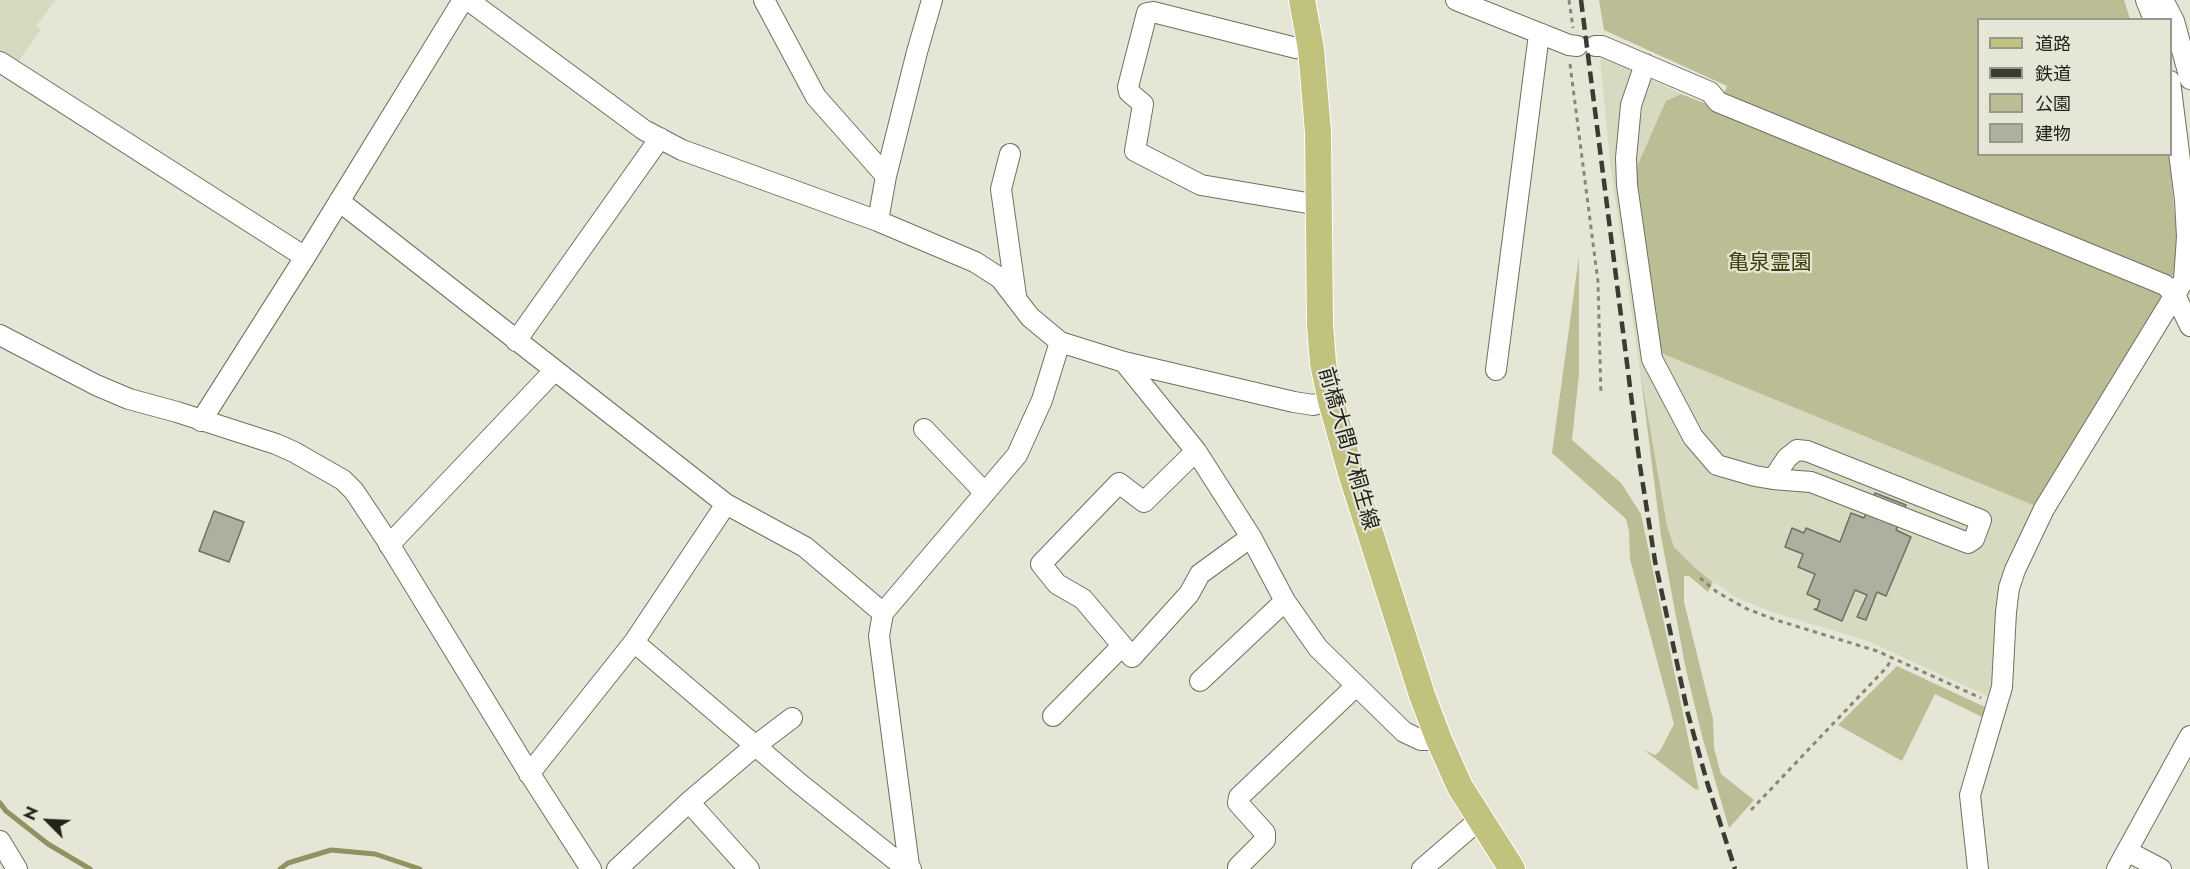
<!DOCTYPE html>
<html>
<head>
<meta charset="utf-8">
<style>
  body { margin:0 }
  #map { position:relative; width:2190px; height:869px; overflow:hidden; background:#e5e6d5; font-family:Jost,"Noto Sans JP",sans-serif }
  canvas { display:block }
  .legend { position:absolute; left:1977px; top:18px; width:195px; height:138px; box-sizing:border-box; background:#e5e6d5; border:2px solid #97988b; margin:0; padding:8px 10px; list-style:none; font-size:18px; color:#22231c }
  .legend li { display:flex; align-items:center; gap:12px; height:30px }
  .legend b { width:30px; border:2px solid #97988b }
  .north { position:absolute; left:18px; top:791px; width:60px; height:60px; -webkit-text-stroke:4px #e5e6d5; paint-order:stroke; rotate:294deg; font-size:16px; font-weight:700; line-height:24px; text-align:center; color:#22231c }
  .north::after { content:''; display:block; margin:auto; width:21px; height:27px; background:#22231c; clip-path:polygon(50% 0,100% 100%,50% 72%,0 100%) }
</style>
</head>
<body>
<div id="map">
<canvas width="2190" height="869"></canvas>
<ul class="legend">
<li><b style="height:8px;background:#c2c27f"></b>道路</li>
<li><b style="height:8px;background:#3a3b33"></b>鉄道</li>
<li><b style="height:16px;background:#bbbd95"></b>公園</li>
<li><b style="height:16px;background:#aeaf9e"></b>建物</li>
</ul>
<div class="north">N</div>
</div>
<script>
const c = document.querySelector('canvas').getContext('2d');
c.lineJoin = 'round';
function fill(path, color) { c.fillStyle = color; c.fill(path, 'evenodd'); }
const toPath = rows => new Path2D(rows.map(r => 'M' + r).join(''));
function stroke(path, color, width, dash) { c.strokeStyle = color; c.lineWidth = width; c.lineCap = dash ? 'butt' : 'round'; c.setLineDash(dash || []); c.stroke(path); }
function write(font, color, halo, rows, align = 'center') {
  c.font = font + ' Jost,"Noto Sans JP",sans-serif'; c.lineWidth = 4.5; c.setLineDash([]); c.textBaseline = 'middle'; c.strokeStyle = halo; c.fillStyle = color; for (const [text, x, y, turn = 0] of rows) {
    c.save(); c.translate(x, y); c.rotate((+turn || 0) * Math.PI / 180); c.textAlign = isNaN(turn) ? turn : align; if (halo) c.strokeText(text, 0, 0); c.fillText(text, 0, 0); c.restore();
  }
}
fill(toPath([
  [0,0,56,0,36,26,41,30,14,67,0,58],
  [1605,57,1681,94,1666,101,1657,351,2038,507,1994,681,1987,696,1868,641,1772,612,1735,597,1694,567,1674,547,1667,526,1640,370,1611,170,1600,59]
]), '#d8d9c1');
fill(toPath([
  [1599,0,2124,0,2130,19,1978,20,1978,154,2169,155,2179,259,2177,275,2168,276,1948,189,2166,294,2038,507,1656,351,1632,178,1666,101,1681,94,1717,108,1727,86,1604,30],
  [1579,256,1579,374,1572,440,1621,483,1641,514,1699,790,1695,789,1644,750,1655,755,1660,751,1674,724,1630,559,1629,531,1626,519,1552,453],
  [1640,370,1667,526,1674,547,1694,567,1713,582,1708,592,1689,576,1684,576,1684,602,1713,719,1714,748,1721,774,1754,800,1729,828,1702,736,1685,665,1661,536],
  [1897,666,1989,709,1984,718,1935,694,1902,761,1838,725]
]), '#bbbd95');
stroke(toPath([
  [0,803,6,811,48,844,90,869],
  [280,869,288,863,331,850,375,854,420,869]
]), '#919261', 5);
const building = toPath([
  [1875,493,1906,505,1896,530,1911,537,1886,596,1877,592,1866,620,1857,617,1867,595,1855,590,1842,621,1814,609,1817,609,1820,600,1807,594,1815,574,1798,567,1803,554,1785,547,1792,528,1804,533,1806,528,1840,542,1851,513,1864,518,1875,493],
  [214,511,244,522,229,562,199,551,214,511]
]);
fill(building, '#aeaf9e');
stroke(building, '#6f7061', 1.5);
const minor = toPath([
  [468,0,644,130,682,150,878,221,975,262,1000,278,1030,317,1060,342,1124,362,1294,402,1313,405,1331,401],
  [764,0,816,97,886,176],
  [1456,0,1569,45,1577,46],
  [2146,0,2154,20],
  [2163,0,2174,21,2190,79],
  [1595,46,1602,46,1710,92,1718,102,2165,285,2175,295,2190,326],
  [1311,49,1296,48,1153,12,1147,13,1128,87,1129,92,1143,104,1135,151,1201,185,1319,205],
  [0,62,305,257],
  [1645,64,1631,105,1626,158,1627,185,1652,359,1693,437,1717,465,1755,476,1773,479,1811,482,1968,543,1974,539,1981,520,1807,451,1797,450,1787,458,1773,479],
  [1010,154,1001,189,1016,296],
  [339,201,726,504,805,547,883,613],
  [878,221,886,176,917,52,932,0],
  [0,335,96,385,129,399,177,412,276,444,294,452,343,480,354,491,386,539,526,768,591,869],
  [516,341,660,138],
  [1124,362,1196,451,1251,537,1285,601,1318,648,1404,732,1421,740,1439,740],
  [1496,370,1538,42,1542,34],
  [201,421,305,257,463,0],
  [924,429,985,493],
  [1196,451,1144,502,1119,483,1041,564,1057,584,1083,599,1132,657,1189,594,1200,574,1251,537],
  [389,545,554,371],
  [634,642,799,783,898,862,909,866],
  [1200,681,1285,601],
  [1053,716,1122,646],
  [529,774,634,642,726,504],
  [689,802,755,746,792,718],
  [0,841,17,869],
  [2127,851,2161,869],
  [617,869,689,802,749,869],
  [911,869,909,866,879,636,883,613,1017,455,1042,400,1060,342],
  [1240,869,1238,867,1265,840,1265,833,1238,803,1239,797,1356,686],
  [1422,869,1480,819],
  [1978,869,1970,795,2002,687,2006,612,2009,588,2015,570,2044,509,2184,280,2187,237,2185,200,2170,81],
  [2117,869,2190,736]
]);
const major = toPath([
  [1302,0,1311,49,1318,132,1320,324,1323,363,1331,401,1351,473,1422,695,1439,740,1460,787,1512,869]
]);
stroke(minor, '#707061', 22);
stroke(major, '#fff', 28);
stroke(toPath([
  [1569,0,1573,28],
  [1570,64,1598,282,1601,395],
  [1700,578,1717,592,1745,608,1776,620,1877,651,1981,698],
  [1751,810,1887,667,1892,658]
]), '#86877b', 3, [4.5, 4.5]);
stroke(minor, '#fff', 20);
stroke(major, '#c2c27f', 26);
stroke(toPath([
  [1581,0,1640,466,1655,561,1688,714,1707,782,1735,869]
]), '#3a3b33', 4.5, [12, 6]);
write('21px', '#3f3f0a', '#e5e6d5', [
  ["亀泉霊園",1770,264]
]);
write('21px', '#22231c', '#e5e6d5', [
  ["前橋大間々桐生線",1347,449,74]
]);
</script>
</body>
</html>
